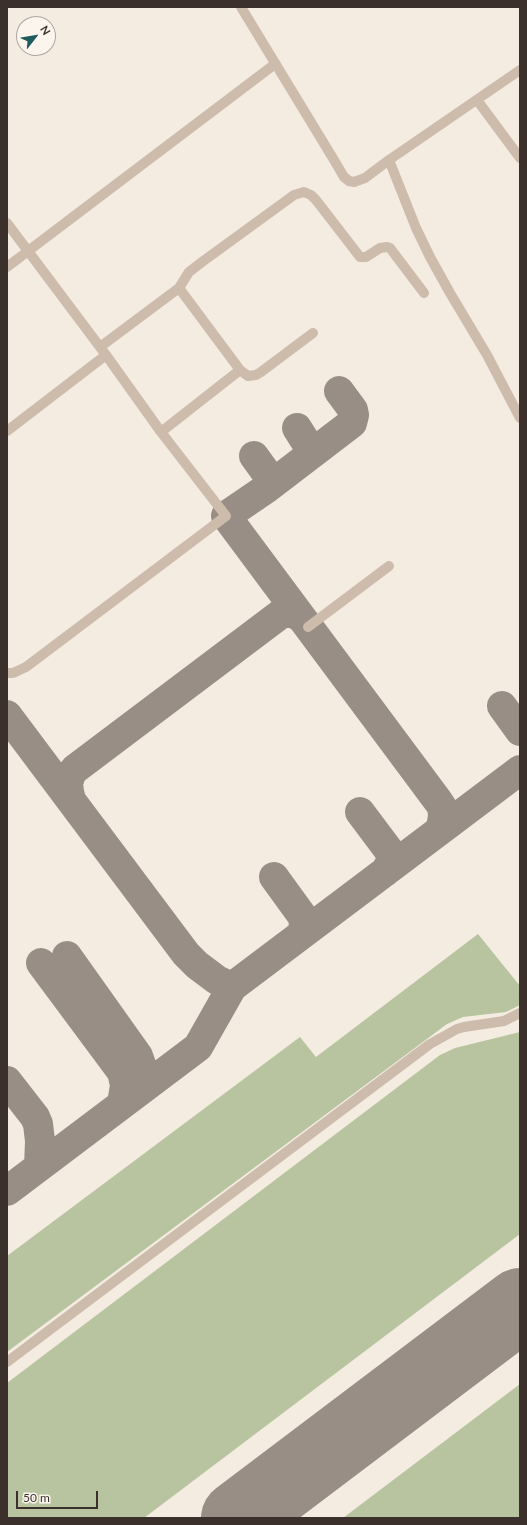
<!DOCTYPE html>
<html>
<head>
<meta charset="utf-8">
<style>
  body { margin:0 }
  #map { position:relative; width:527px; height:1525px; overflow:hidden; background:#f4ebe1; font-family:Lato,sans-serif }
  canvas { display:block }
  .frame { position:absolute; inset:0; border:8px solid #3b302b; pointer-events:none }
  .north { position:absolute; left:16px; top:16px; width:40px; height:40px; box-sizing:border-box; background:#fbf5ee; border:1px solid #aea6a0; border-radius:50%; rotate:59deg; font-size:11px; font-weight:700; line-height:16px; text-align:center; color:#3b302b }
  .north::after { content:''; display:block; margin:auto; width:14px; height:18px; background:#1f5a5e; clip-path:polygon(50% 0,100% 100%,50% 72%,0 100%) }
  .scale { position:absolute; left:16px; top:1491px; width:82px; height:18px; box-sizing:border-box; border:2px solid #3b302b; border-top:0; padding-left:5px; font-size:12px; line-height:14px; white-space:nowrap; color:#3b302b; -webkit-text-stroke:3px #fbf5ee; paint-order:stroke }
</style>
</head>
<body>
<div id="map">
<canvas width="527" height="1525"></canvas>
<div class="frame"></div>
<div class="north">N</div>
<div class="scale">50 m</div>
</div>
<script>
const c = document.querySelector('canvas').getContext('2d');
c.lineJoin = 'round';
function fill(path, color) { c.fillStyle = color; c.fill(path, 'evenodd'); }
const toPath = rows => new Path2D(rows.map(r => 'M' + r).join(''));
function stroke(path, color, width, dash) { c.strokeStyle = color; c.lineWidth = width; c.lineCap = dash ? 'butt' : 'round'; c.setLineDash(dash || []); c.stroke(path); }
fill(toPath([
  [478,934,520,986,520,1005,506,1012,463,1017,447,1024,7,1352,7,1256,300,1037,316,1057],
  [520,1032,520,1234,144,1518,7,1518,7,1383,440,1055,455,1048],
  [520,1384,520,1518,343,1518]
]), '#b8c4a0');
stroke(toPath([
  [339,391,353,410,354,415,352,423,267,488,226,516,438,801,442,807,443,815,442,823,439,831],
  [297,428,309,447,309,452,306,458],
  [254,456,267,474,269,481,267,488],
  [502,706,520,731],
  [7,715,186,954,197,965,217,980,232,987],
  [71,800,69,792,68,783,71,774,75,769,282,613,294,613,300,617],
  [360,812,390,852,391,862,385,872],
  [274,877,303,917,304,926,302,934],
  [67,956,138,1056,144,1073,139,1091],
  [41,963,122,1072,125,1085,122,1104],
  [7,1081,35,1117,38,1124,40,1141,39,1167],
  [7,1191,198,1047,232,987,520,770]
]), '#988e86', 30);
stroke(toPath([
  [238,1518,520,1305]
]), '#988e86', 74);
stroke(toPath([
  [241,7,334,160,344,177,349,181,354,182,365,178,389,160,520,70],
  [477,100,520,158],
  [389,160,416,228,430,257,450,293,487,355,520,418],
  [7,223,106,355,161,432,226,516,26,667,13,673,7,673],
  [7,267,275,64],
  [179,288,240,370,248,376,256,375,261,372,313,333],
  [100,347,179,288,189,272,202,262,294,195,304,192,311,195,316,200,360,257,366,257,380,248,387,247,390,248,424,293],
  [7,431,106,355],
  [161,432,240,370],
  [308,627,389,566],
  [7,1362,430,1044,457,1029,464,1027,504,1021,520,1013]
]), '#cdbbac', 10);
</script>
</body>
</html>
